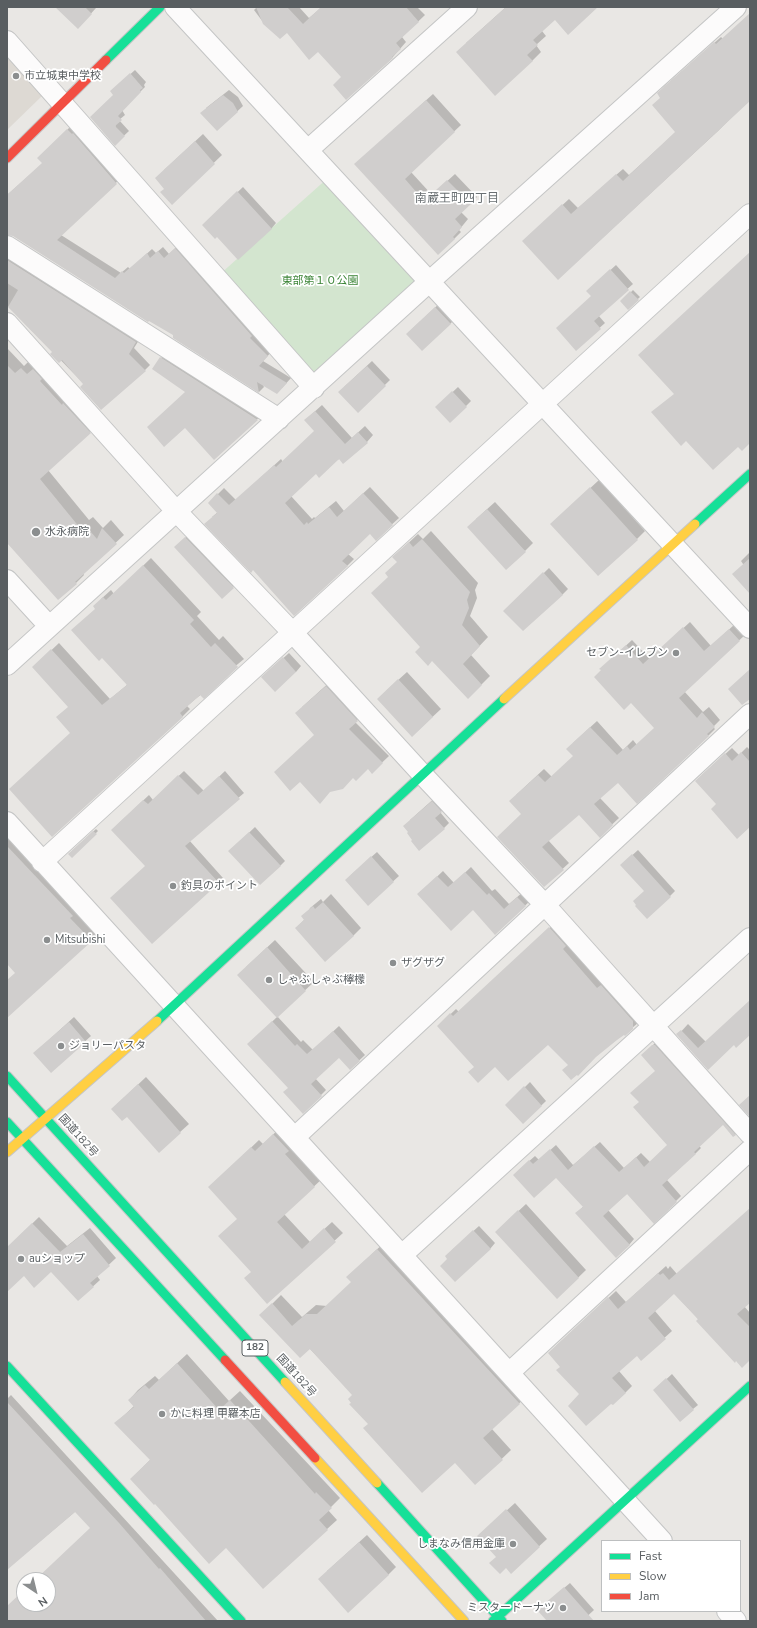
<!DOCTYPE html>
<html>
<head>
<meta charset="utf-8">
<style>
  body { margin:0 }
  #map { position:relative; width:757px; height:1628px; overflow:hidden; background:#e9e7e4; font-family:"Nunito Sans",sans-serif }
  canvas { display:block }
  .frame { position:absolute; inset:0; border:8px solid #595e61; pointer-events:none }
  .legend { position:absolute; left:601px; top:1540px; width:140px; height:72px; box-sizing:border-box; background:#fff; border:1px solid #bdbfc0; margin:0; padding:5px 7px; list-style:none; font-size:12px; color:#595e61 }
  .legend li { display:flex; align-items:center; gap:8px; height:20px }
  .legend b { width:20px; border:1px solid #bdbfc0 }
  .north { position:absolute; left:16px; top:1572px; width:40px; height:40px; box-sizing:border-box; background:#fff; border:1px solid #bdbfc0; border-radius:50%; rotate:145deg; font-size:11px; font-weight:700; line-height:16px; text-align:center; color:#595e61 }
  .north::after { content:''; display:block; margin:auto; width:14px; height:18px; background:#8b8e8f; clip-path:polygon(50% 0,100% 100%,50% 72%,0 100%) }
</style>
</head>
<body>
<div id="map">
<canvas width="757" height="1628"></canvas>
<div class="frame"></div>
<ul class="legend">
<li><b style="height:5px;background:#16e098"></b>Fast</li>
<li><b style="height:5px;background:#ffcf43"></b>Slow</li>
<li><b style="height:5px;background:#f24e42"></b>Jam</li>
</ul>
<div class="north">N</div>
</div>
<script>
const c = document.querySelector('canvas').getContext('2d');
c.lineJoin = 'round';
function fill(path, color) { c.fillStyle = color; c.fill(path, 'evenodd'); }
const toPath = rows => new Path2D(rows.map(r => 'M' + r).join(''));
function stroke(path, color, width, dash) { c.strokeStyle = color; c.lineWidth = width; c.lineCap = dash ? 'butt' : 'round'; c.setLineDash(dash || []); c.stroke(path); }
function write(font, color, halo, rows, align = 'center') {
  c.font = font + ' "Nunito Sans","Noto Sans JP",sans-serif'; c.lineWidth = 3.5; c.setLineDash([]); c.textBaseline = 'middle'; c.strokeStyle = halo; c.fillStyle = color; for (const [text, x, y, turn = 0] of rows) {
    c.save(); c.translate(x, y); c.rotate((+turn || 0) * Math.PI / 180); c.textAlign = isNaN(turn) ? turn : align; if (halo) c.strokeText(text, 0, 0); c.fillText(text, 0, 0); c.restore();
  }
}
fill(toPath([
  [7,56,42,96,7,130]
]), '#ddd9d3');
fill(toPath([
  [329,177,426,281,315,383,219,275]
]), '#d3e5cf');
fill(toPath([
  [56,7,96,7,96,8,78,28],
  [257,7,299,7,309,18,322,7,417,7,425,15,402,37,406,42,392,58,342,77,318,51,287,32,266,26,254,10],
  [506,7,596,7,555,19,542,31,546,36,536,45,541,52,532,61,466,43],
  [750,14,750,99,718,131,558,279,530,235,569,199,578,208,623,169,629,175,676,132,661,97,664,87,721,37,723,39],
  [135,70,146,82,144,85,145,87,122,110,125,115,119,120,129,131,115,144,116,87],
  [229,90,238,97,243,106,217,130,206,108],
  [433,94,461,125,411,172,432,195,455,174,477,197,461,212,468,219,459,230,461,232,454,239,362,158],
  [72,125,121,178,61,235,121,273,128,267,130,269,152,249,156,253,163,247,169,254,180,244,273,350,263,361,291,378,282,388,263,385,264,387,259,392,174,338,174,335,14,235,7,195,43,163,39,158],
  [203,134,222,155,172,203,164,170],
  [243,187,276,223,271,229,217,235,203,225],
  [7,252,141,337,134,348,150,365,145,370,84,384,7,305],
  [616,265,633,284,598,315,605,323,576,349,592,296,593,286],
  [633,290,640,297,628,308,622,301],
  [441,302,455,319,450,324,412,329],
  [7,348,24,366,30,360,98,424,48,470,89,520,93,517,103,528,111,520,124,535,83,573,84,575,76,583,7,543],
  [166,353,263,414,214,458,186,392,161,358],
  [372,361,390,380,358,411,344,387],
  [458,387,471,401,466,406,442,402],
  [322,405,352,438,365,426,373,435,367,442,316,473,291,496,312,519,314,517,315,518,336,501,344,511,370,487,399,518,376,539,370,533,348,554,354,559,347,566,212,517,218,512,209,503,224,488,236,500,281,459,283,462,315,431,312,414],
  [599,480,645,531,637,539,560,516],
  [495,502,533,543,525,551,476,519],
  [193,530,241,579,233,587,184,539],
  [431,531,478,583,475,590,477,598,470,616,488,637,471,655,490,676,468,698,421,647,389,577,398,562,402,549,418,534,423,539],
  [750,552,750,592,743,564,741,561],
  [151,558,201,612,197,616,219,640,223,636,244,659,187,706,190,709,182,717,10,789,71,733,69,706,41,660,59,643,110,699,127,685,96,608,101,599,111,590,114,594],
  [549,568,568,589,562,595,505,611],
  [690,622,711,646,735,624,745,635,684,691,703,712,709,707,720,720,713,727,715,729,709,735,637,802,618,781,600,798,619,818,600,836,579,813,548,840,569,863,544,886,516,795,544,769,552,777,574,756,573,743,597,721,623,750,633,740,637,745,655,728,602,670,607,663,632,640,650,659],
  [289,653,301,666,296,672,268,672],
  [407,672,441,709,412,736,386,691],
  [332,680,363,714,355,722,389,756,372,772,368,768,315,735,302,707],
  [747,747,750,750,750,825,718,804,702,775,732,748,739,755],
  [184,771,204,791,225,771,244,793,189,840,223,878,218,882,146,866,117,825,149,795,153,800],
  [437,796,446,806,440,812,449,823,444,828,410,820],
  [255,827,285,861,280,866,235,846],
  [7,828,101,931,7,1017,7,981,16,973,7,962],
  [96,829,98,831,72,857,69,854],
  [638,850,675,891,670,896,645,891,627,860],
  [377,852,399,876,368,904,351,875],
  [471,867,492,891,495,889,509,904,523,892,531,900,495,934,473,909,424,889,443,871,454,883],
  [331,894,361,928,353,936,296,928,305,919,310,908,321,899,323,902],
  [555,923,638,1023,632,1028,569,1065,548,1044,495,1065,475,1067,438,1026,456,1009,459,1012],
  [275,940,314,982,277,1016,301,1042,303,1040,313,1050,339,1026,365,1055,350,1069,339,1057,315,1078,326,1090,321,1095,289,1088,254,1039,277,1017,246,967],
  [750,1001,750,1033,734,1044,708,1069,678,1035,688,1024,706,1042],
  [74,1017,91,1036,51,1072,40,1048],
  [658,1040,740,1129,734,1136,723,1124,699,1146,701,1148,696,1153,667,1180,681,1196,676,1201,628,1193,608,1210,634,1239,629,1245,576,1213,584,1206,556,1177,519,1170,535,1156,539,1160,556,1145,573,1165,600,1142,624,1168,641,1153,650,1162,669,1145,640,1102,656,1070,643,1055],
  [146,1077,189,1124,159,1151,127,1115,112,1109],
  [530,1082,546,1101,523,1123,507,1105],
  [281,1127,322,1179,284,1214,310,1242,332,1222,343,1233,267,1302,252,1272,238,1219,217,1180,259,1140,263,1144],
  [526,1204,586,1270,557,1298,496,1232],
  [750,1209,750,1301,744,1306,750,1313,750,1359,736,1360,674,1293,655,1311,672,1331,641,1359,637,1355,619,1371,632,1386,625,1393,580,1394,562,1366,556,1346,616,1291,626,1302,666,1266,668,1269,670,1266,677,1274],
  [39,1217,67,1246,90,1228,116,1258,97,1276,100,1280,78,1300,51,1270,24,1275,7,1291,7,1248],
  [479,1226,495,1243,490,1249,448,1259,451,1251],
  [387,1240,528,1395,492,1429,511,1450,485,1475,369,1424,353,1395,270,1306,281,1295,302,1317,316,1305,327,1306,352,1282,357,1268],
  [187,1354,229,1401,240,1391,340,1498,328,1510,337,1520,263,1587,226,1546,155,1503,131,1479,151,1459,116,1423,134,1406,129,1400,138,1390,155,1376,159,1380],
  [672,1374,698,1405,693,1409,659,1386],
  [11,1395,218,1621,7,1621,7,1607,24,1591,24,1604,48,1604,48,1580,36,1580,91,1528,76,1511,7,1569,7,1399],
  [515,1503,547,1539,511,1572,497,1557,486,1529],
  [367,1535,396,1567,388,1575,327,1571],
  [570,1583,594,1610,582,1621,548,1621,544,1605]
]), '#0003');
fill(toPath([
  [55,7,85,7,92,14,78,29],
  [256,7,287,7,303,24,321,7,406,7,419,22,396,43,401,49,392,57,393,58,346,100,333,85,341,77,318,52,309,60,287,33,280,39,263,24],
  [506,7,598,7,568,35,555,20,533,40,538,45,527,55,533,61,495,96,456,52],
  [750,13,750,101,558,280,522,241,562,204,571,214,616,174,623,181,675,132,652,105,660,98,657,93,714,42,716,44],
  [130,73,143,88,140,90,141,92,118,116,122,120,115,126,125,136,115,146,90,117,113,95,110,91],
  [223,95,233,103,238,112,217,131,200,113],
  [426,100,455,132,405,179,424,201,447,180,471,204,455,219,462,227,453,237,455,239,438,255,354,164],
  [67,129,72,134,73,133,117,184,57,240,115,278,122,271,124,273,147,253,150,258,158,251,164,258,175,248,252,336,250,338,268,356,259,366,287,383,277,394,257,382,259,393,173,338,173,335,149,321,148,322,13,236,7,235,7,195,42,163,37,158],
  [195,141,215,164,172,205,160,192,164,189,155,178],
  [237,191,272,229,238,260,217,237,215,239,202,225],
  [750,252,750,443,742,451,738,447,713,470,686,441,681,446,651,412,674,394,638,355],
  [7,260,136,342,129,354,146,371,101,410,80,387,83,384,62,360,59,363,50,354,52,352,8,307,18,290,7,283],
  [610,269,629,290,594,321,601,329,576,351,556,328,591,296,586,291],
  [630,291,639,300,628,310,620,301],
  [435,307,451,324,422,351,406,334],
  [160,357,258,420,214,460,185,428,164,447,147,427,185,392,152,369],
  [7,365,15,373,21,368,27,374,33,369,42,379,40,381,62,405,63,403,91,433,40,479,80,528,84,524,97,539,102,528,117,544,75,582,77,584,58,600,7,543],
  [367,366,386,386,358,413,338,392],
  [452,391,467,407,450,423,435,407],
  [315,411,345,444,358,432,368,443,343,464,339,459,319,478,316,474,285,503,304,525,307,522,308,524,329,507,337,517,363,493,393,525,376,541,370,534,342,561,348,566,294,616,253,570,251,573,204,524,217,513,208,503,217,493,229,505,274,465,276,467,314,431,304,420],
  [590,487,638,540,598,576,550,524],
  [487,509,526,552,506,570,467,527],
  [185,537,234,588,222,599,174,547],
  [422,539,470,592,467,600,469,608,462,625,480,646,463,664,482,685,468,699,432,661,428,666,415,652,420,647,371,593,388,577,385,573,397,562,392,557,409,542,413,547],
  [750,558,750,594,732,574],
  [143,565,194,620,190,624,211,647,215,643,238,667,204,699,200,695,180,713,183,717,52,837,9,789,70,733,56,717,68,707,32,667,51,649,102,705,127,685,102,658,99,661,71,630,95,609,93,606,103,597,106,600],
  [543,572,563,595,523,631,503,611],
  [683,627,704,651,729,629,740,641,679,698,697,718,702,712,715,727,707,734,709,736,637,804,618,783,594,804,613,825,600,838,579,815,542,847,564,870,544,887,497,837,521,814,509,801,538,775,545,782,573,756,566,749,590,727,617,755,627,746,630,750,654,728,631,703,624,710,594,677,601,670,599,669,626,645,643,664],
  [283,657,296,672,275,692,261,677],
  [750,669,750,699,742,705,728,689],
  [398,679,433,717,412,737,377,699],
  [326,686,358,721,349,729,383,763,372,774,368,769,356,781,353,778,343,789,330,792,320,804,300,782,290,791,274,772,314,735,295,713],
  [741,752,750,762,750,827,737,839,711,809,716,804,695,781,725,753,732,761],
  [178,775,198,795,219,776,240,799,185,846,219,883,152,944,110,898,145,866,111,830,143,800,148,804],
  [432,801,442,812,435,818,445,829,419,851,411,841,412,840,407,833,408,832,403,826],
  [93,831,97,834,72,858,68,854],
  [249,832,281,866,260,885,228,851],
  [7,846,73,916,70,918,92,941,7,1018,7,980,15,973,7,964],
  [632,854,671,897,647,919,635,906,636,905,633,901,644,891,620,865],
  [371,856,394,882,368,906,345,880],
  [465,872,487,895,489,893,504,909,517,897,526,906,495,935,473,910,451,931,417,894,437,876,448,887],
  [323,902,354,936,325,962,295,928,304,920,301,916,313,906,315,909],
  [549,927,566,946,563,949,597,988,601,985,633,1021,633,1029,625,1036,624,1035,617,1040,596,1057,578,1076,577,1075,571,1080,562,1070,568,1065,548,1045,508,1081,495,1067,478,1083,468,1072,474,1067,437,1026,450,1013,453,1016],
  [267,947,306,991,277,1018,237,975],
  [750,1000,750,1035,736,1048,734,1045,708,1070,676,1034,681,1030,698,1048],
  [272,1021,295,1046,297,1044,307,1054,333,1031,360,1061,350,1070,339,1058,311,1084,322,1096,303,1114,283,1092,288,1088,247,1044],
  [69,1022,86,1042,51,1073,33,1053],
  [652,1045,655,1045,736,1135,733,1137,723,1125,694,1152,696,1154,662,1185,677,1202,654,1224,627,1194,603,1216,630,1245,616,1258,575,1213,583,1207,556,1178,534,1198,513,1175,529,1160,533,1164,550,1149,568,1170,594,1146,619,1172,636,1157,644,1167,667,1145,633,1107,639,1102,630,1093,655,1071,641,1055],
  [138,1084,181,1133,159,1153,127,1117,122,1121,111,1109],
  [524,1086,542,1106,523,1124,505,1105],
  [750,1095,750,1117,739,1105],
  [273,1134,289,1151,285,1154,315,1187,277,1222,302,1249,324,1228,336,1242,267,1304,244,1278,251,1272,218,1236,237,1219,208,1187,251,1147,255,1151],
  [750,1208,750,1303,737,1314,750,1327,750,1360,742,1368,736,1361,735,1363,696,1321,698,1319,674,1294,648,1318,666,1339,641,1361,637,1356,612,1378,626,1393,613,1405,611,1404,586,1426,568,1406,579,1394,556,1370,560,1367,548,1353,608,1297,618,1309,658,1273,660,1275,663,1273,669,1280],
  [518,1210,579,1278,557,1299,495,1232],
  [32,1223,60,1252,83,1234,110,1266,90,1283,94,1287,78,1301,51,1272,34,1288,24,1276,7,1292,7,1247],
  [473,1230,491,1249,455,1282,440,1266,447,1259,445,1256],
  [377,1249,520,1404,483,1438,503,1460,475,1485,455,1463,422,1493,363,1428,368,1424,349,1404,351,1403,348,1399,352,1395,310,1349,300,1358,259,1315,272,1303,292,1326,306,1314,317,1314,351,1282,346,1277],
  [177,1363,219,1410,230,1400,315,1494,316,1492,332,1508,319,1520,328,1530,263,1589,226,1548,209,1564,155,1504,154,1505,130,1479,150,1460,114,1423,134,1407,128,1400,145,1385,149,1389],
  [666,1378,694,1410,680,1422,653,1390],
  [7,1402,119,1523,159,1569,160,1568,206,1621,7,1621,7,1606,24,1590,24,1604,48,1604,48,1580,35,1580,90,1528,75,1512,7,1570],
  [506,1509,540,1547,511,1574,506,1568,500,1574,489,1563,496,1557,477,1536],
  [359,1542,389,1575,348,1613,318,1579],
  [564,1587,594,1621,547,1621,537,1610]
]), '#d0cecd');
const street = toPath([
  [175,7,750,628],
  [7,41,314,388],
  [308,150,467,7],
  [7,246,279,419],
  [7,323,177,512,292,632,422,774,545,905,750,1134],
  [7,580,49,626],
  [7,665,430,281,736,7],
  [7,822,662,1541],
  [42,862,750,214],
  [295,1137,750,714],
  [402,1255,750,938],
  [510,1372,750,1150],
  [727,1611,736,1621]
]);
const fast = toPath([
  [106,60,160,7],
  [695,524,750,474],
  [157,1021,504,699],
  [7,1076,285,1382],
  [7,1122,225,1360],
  [7,1366,241,1621],
  [377,1483,502,1621],
  [493,1621,750,1386]
]);
const slow = toPath([
  [504,699,695,524],
  [7,1152,157,1021],
  [285,1382,377,1483],
  [315,1458,464,1621]
]);
const jam = toPath([
  [7,158,106,60],
  [225,1360,315,1458]
]);
stroke(street, '#c4c5c5', 22);
stroke(fast, '#c5c6c6', 11);
stroke(slow, '#c5c6c6', 11);
stroke(jam, '#c5c6c6', 11);
stroke(street, '#fcfbfb', 20);
stroke(fast, '#16e098', 9);
stroke(slow, '#ffcf43', 9);
stroke(jam, '#f24e42', 9);
for (const [x, y, r, color] of [
  [16,76,4,"#8b8e8f"],
  [36,532,5,"#8b8e8f"],
  [676,653,4,"#8b8e8f"],
  [173,886,4,"#8b8e8f"],
  [47,940,4,"#8b8e8f"],
  [393,963,4,"#8b8e8f"],
  [269,980,4,"#8b8e8f"],
  [61,1046,4,"#8b8e8f"],
  [21,1259,4,"#8b8e8f"],
  [162,1414,4,"#8b8e8f"],
  [513,1544,4,"#8b8e8f"],
  [563,1608,4,"#8b8e8f"]
]) { const dot = new Path2D(); dot.arc(x, y, r, 0, 2 * Math.PI); c.fillStyle = color; c.fill(dot); stroke(dot, '#fff', 1.5); }
for (const [x, y, w] of [
  [255,1348,26]
]) { const box = new Path2D(); box.roundRect(x - w / 2, y - 8, w, 16, 3); c.fillStyle = '#fff'; c.fill(box); stroke(box, '#595e61', 1); }
write('bold 10px', '#595e61', null, [
  ["182",255,1348]
]);
write('11px', '#595e61', '#fff', [
  ["市立城東中学校",24,76],
  ["水永病院",45,532],
  ["セブン-イレブン",668,653,"right"],
  ["釣具のポイント",181,886],
  ["Mitsubishi",55,940],
  ["ザグザグ",401,963],
  ["しゃぶしゃぶ檸檬",277,980],
  ["ジョリーパスタ",69,1046],
  ["auショップ",29,1259],
  ["かに料理 甲羅本店",170,1414],
  ["しまなみ信用金庫",505,1544,"right"],
  ["ミスタードーナツ",555,1608,"right"]
], 'left');
write('11px', '#3b8436', '#fff', [
  ["東部第１０公園",320,281]
]);
write('11px', '#595e61', '#fff', [
  ["国道182号",78,1136,48],
  ["国道182号",296,1376,48]
]);
write('12px', '#6a7073', '#fff', [
  ["南蔵王町四丁目",457,199]
]);
</script>
</body>
</html>
